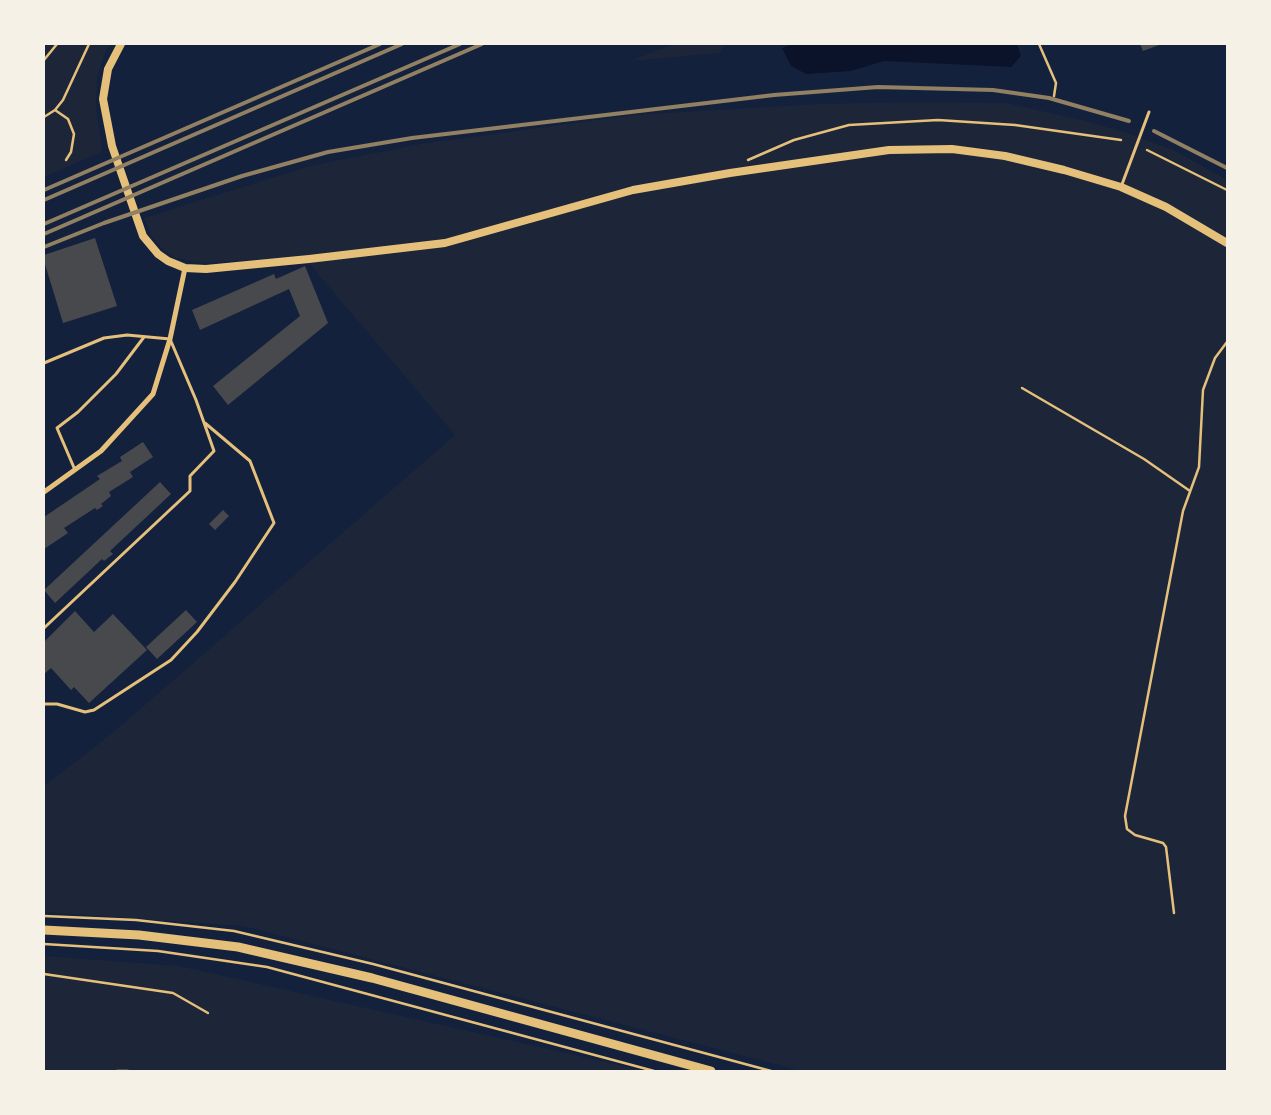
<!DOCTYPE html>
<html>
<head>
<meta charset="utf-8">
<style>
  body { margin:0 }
  #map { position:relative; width:1271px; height:1115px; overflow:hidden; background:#14213d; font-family:Manrope,sans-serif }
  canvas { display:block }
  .frame { position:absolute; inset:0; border:45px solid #f6f1e7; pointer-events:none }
</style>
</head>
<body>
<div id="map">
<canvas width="1271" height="1115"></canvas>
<div class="frame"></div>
</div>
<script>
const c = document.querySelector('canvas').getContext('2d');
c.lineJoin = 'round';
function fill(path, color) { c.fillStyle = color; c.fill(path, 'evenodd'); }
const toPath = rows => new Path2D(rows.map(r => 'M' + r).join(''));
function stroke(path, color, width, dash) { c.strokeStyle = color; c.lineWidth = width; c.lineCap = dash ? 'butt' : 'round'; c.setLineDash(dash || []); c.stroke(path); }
fill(toPath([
  [44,44,111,44,106,51,97,77,96,106,102,152,44,177],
  [674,44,725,44,719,53,630,61],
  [911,102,1006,103,1086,121,1130,134,1173,150,1227,180,1227,1071,802,1071,244,926,44,912,44,786,114,732,455,435,308,262,291,257,203,263,176,258,164,251,151,235,144,218,310,166,421,144,634,115,819,104],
  [44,956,179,966,646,1071,44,1071]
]), '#1d2539');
fill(toPath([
  [792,44,1017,44,1021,56,1011,67,884,61,851,71,806,74,791,66,782,48]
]), '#0b132b');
fill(toPath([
  [1140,44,1162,44,1143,51],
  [95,238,117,306,63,323,44,261,44,255],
  [305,266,328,323,228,405,213,386,300,316,289,289,200,330,192,310,274,274,276,279],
  [143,442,153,457,130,472,133,477,109,492,111,496,101,504,103,506,97,510,95,508,64,528,68,533,44,549,44,517,100,479,97,476,122,461,120,457],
  [160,482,171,494,110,551,113,554,104,561,102,559,55,603,44,590],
  [223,510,229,516,215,530,209,524],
  [186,610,197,622,157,659,146,647],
  [75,611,94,632,113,614,147,650,89,703,74,687,71,690,51,668,44,674,44,642]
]), '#48494c');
stroke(toPath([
  [1039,44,1056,83,1054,96],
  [44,60,57,44],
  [55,110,68,119,74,134,71,152,66,160],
  [44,117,55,110,63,100,89,44],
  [1147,150,1227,190],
  [748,160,794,140,849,125,938,120,1015,125,1121,140],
  [1022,388,1144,459,1190,491],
  [1174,913,1166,847,1163,843,1135,835,1127,829,1125,816,1183,511,1199,467,1203,390,1215,358,1227,342],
  [44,916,136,920,234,931,373,964,771,1071],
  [44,944,158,951,267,967,654,1071],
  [44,974,173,993,208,1013],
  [117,1071,128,1071]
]), '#e5c07b', 2.5);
stroke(toPath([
  [1121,187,1149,112],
  [44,363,104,338,127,335,170,339,196,400,214,451,190,476,190,491,44,628],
  [75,470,57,428,78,412,116,374,144,337],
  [44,704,57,704,85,712,94,710,171,660,197,632,235,582,274,523,250,461,205,423]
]), '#e5c07b', 3);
stroke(toPath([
  [44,492,101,451,153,394,170,339,185,268]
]), '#e5c07b', 5);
stroke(toPath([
  [121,44,108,69,103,99,112,146,143,236,158,254,168,261,185,268,206,269,309,259,445,243,633,190,730,173,889,150,952,149,1005,156,1064,170,1121,187,1166,207,1227,243]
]), '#e5c07b', 8);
stroke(toPath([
  [44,930,139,935,238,947,372,978,711,1071]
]), '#e5c07b', 9);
stroke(toPath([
  [1154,131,1227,168],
  [44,190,380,44],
  [44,200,402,44],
  [44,224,460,44],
  [44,234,482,44],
  [44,247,104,223,242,176,328,152,412,138,774,95,878,87,993,90,1049,98,1129,121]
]), '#918062', 4);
</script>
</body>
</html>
